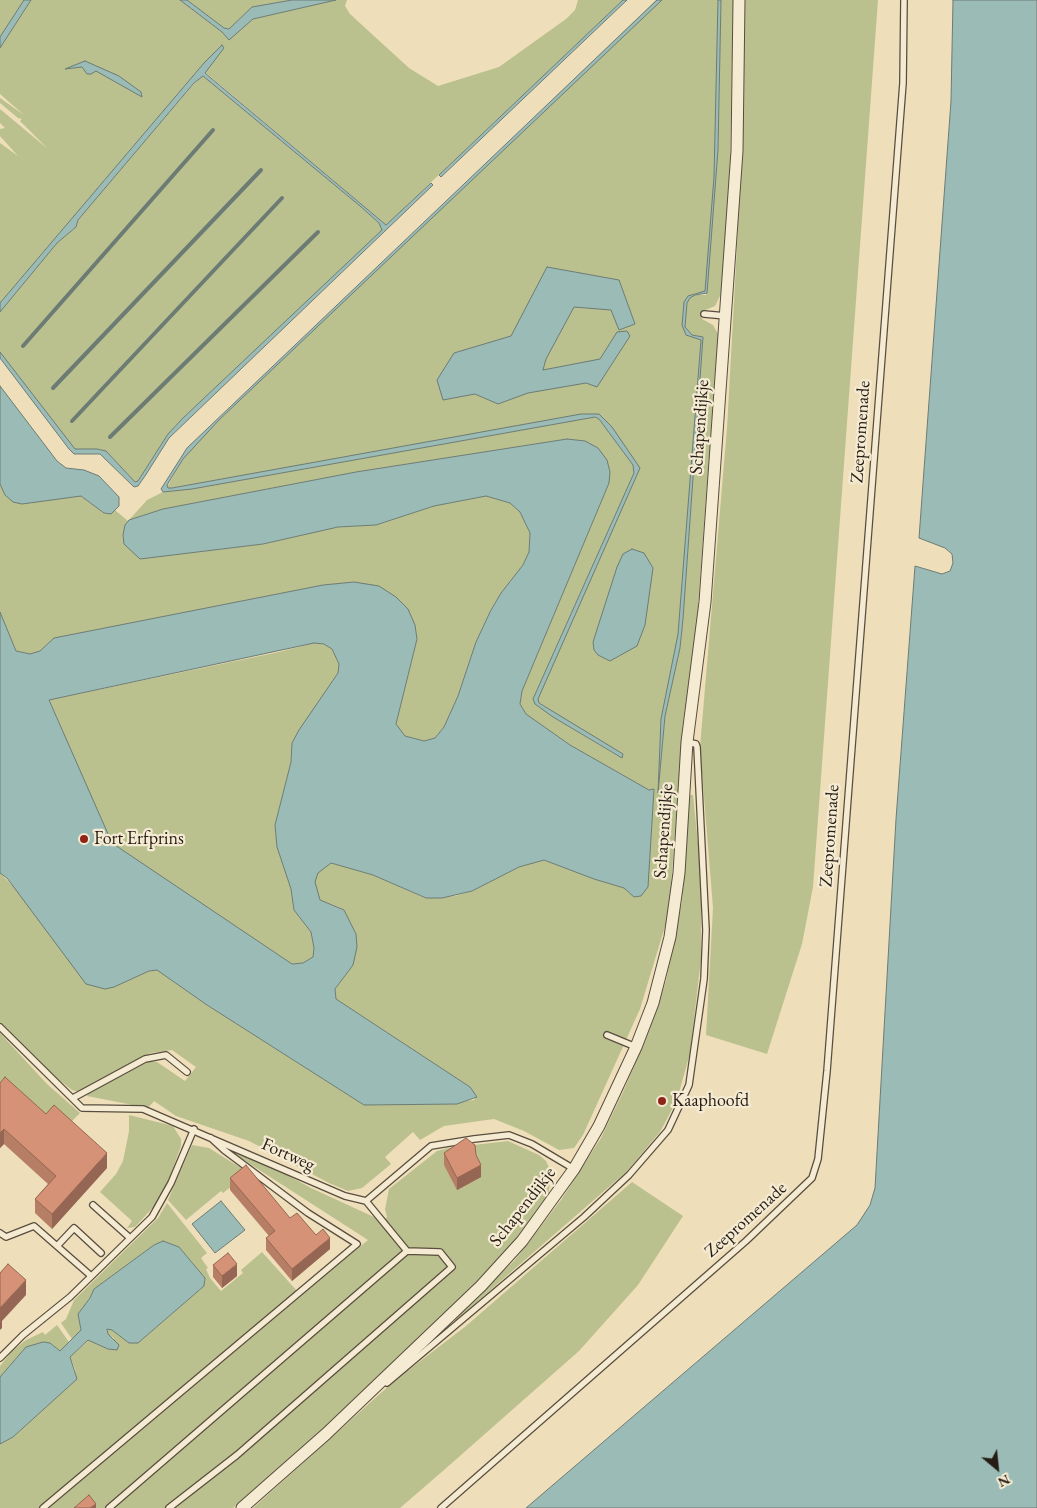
<!DOCTYPE html>
<html>
<head>
<meta charset="utf-8">
<style>
  body { margin:0 }
  #map { position:relative; width:1037px; height:1508px; overflow:hidden; background:#efdeba; font-family:"EB Garamond",serif }
  canvas { display:block }
  .north { position:absolute; left:972px; top:1443px; width:50px; height:50px; -webkit-text-stroke:4px #f5ead2; paint-order:stroke; rotate:152deg; font-size:14px; font-weight:700; line-height:20px; text-align:center; color:#251d14 }
  .north::after { content:''; display:block; margin:auto; width:18px; height:22px; background:#251d14; clip-path:polygon(50% 0,100% 100%,50% 72%,0 100%) }
</style>
</head>
<body>
<div id="map">
<canvas width="1037" height="1508"></canvas>
<div class="north">N</div>
</div>
<script>
const c = document.querySelector('canvas').getContext('2d');
c.lineJoin = 'round';
function fill(path, color) { c.fillStyle = color; c.fill(path, 'evenodd'); }
const toPath = rows => new Path2D(rows.map(r => 'M' + r).join(''));
function stroke(path, color, width, dash) { c.strokeStyle = color; c.lineWidth = width; c.lineCap = dash ? 'butt' : 'round'; c.setLineDash(dash || []); c.stroke(path); }
function write(font, color, halo, rows, align = 'center') {
  c.font = font + ' "EB Garamond",serif'; c.lineWidth = 4.5; c.setLineDash([]); c.textBaseline = 'middle'; c.strokeStyle = halo; c.fillStyle = color; for (const [text, x, y, turn = 0] of rows) {
    c.save(); c.translate(x, y); c.rotate((+turn || 0) * Math.PI / 180); c.textAlign = isNaN(turn) ? turn : align; if (halo) c.strokeText(text, 0, 0); c.fillText(text, 0, 0); c.restore();
  }
}
fill(toPath([
  [0,0,24,0,0,37],
  [31,0,180,0,222,32,229,39,253,19,336,0,347,0,345,6,350,14,409,68,438,86,499,67,566,19,575,10,578,0,623,0,386,225,205,72,204,63,0,303,0,143,18,156,0,136,0,129,5,128,0,123,0,109,48,149,20,121,22,119,18,118,0,103,0,98,24,115,0,94,0,48],
  [187,0,292,0,252,7,229,29,224,28],
  [656,0,719,0,718,132,706,294,696,293,687,298,685,327,687,303,690,298,695,295,706,295,718,150,721,0,733,0,730,170,722,292,715,306,703,311,702,319,713,325,718,334,695,648,683,722,671,886,666,923,640,1009,583,1135,574,1148,559,1150,524,1131,494,1119,444,1126,420,1140,413,1132,385,1157,391,1164,362,1188,348,1191,329,1183,249,1141,176,1116,154,1101,148,1108,87,1096,88,1094,150,1061,157,1062,185,1081,196,1067,172,1050,150,1053,79,1092,72,1090,49,1072,0,1022,0,873,114,987,149,971,157,970,207,1005,364,1105,460,1102,474,1100,476,1097,470,1087,336,999,335,989,353,965,344,910,320,900,314,883,318,873,325,866,331,863,373,875,425,898,455,896,472,891,519,867,544,860,594,879,624,888,634,897,641,896,647,887,654,789,649,790,570,745,526,714,520,704,522,691,609,483,585,441,567,439,356,472,163,509,129,520,147,500,163,492,192,489,595,417,599,419,633,465,634,473,533,699,553,717,621,758,535,700,638,469,598,414,166,489,188,450],
  [692,335,703,337,683,619,680,648,665,716,658,792,664,713,680,630,701,339],
  [745,0,878,0,813,887,802,944,767,1054,706,1035,713,908,700,747,727,428,737,247],
  [203,76,360,206,379,223,383,230,183,418,168,434,138,481,135,482,106,451,97,449,75,450,69,443,0,352,0,312,57,243,76,227,78,220,155,129,199,78],
  [0,484,5,495,81,496,104,513,111,514,115,510,128,521,125,525,140,559,263,544,338,527,377,525,434,506,486,496,510,503,520,512,530,533,529,552,523,565,501,593,490,612,476,642,458,696,444,727,435,738,424,741,405,736,396,724,417,639,415,625,354,582,323,585,55,638,40,651,31,654,16,651,0,612],
  [314,643,324,644,332,649,339,664,338,673,292,743,291,762,275,825,277,847,291,889,294,910,311,932,314,948,313,957,303,963,292,964,111,843,49,700,279,652],
  [689,795,693,795,701,873,701,959,690,1053,677,1100,660,1132,626,1172,456,1320,454,1318,515,1260,561,1200,601,1138,623,1092,645,1041,666,981,673,947,682,901],
  [0,1033,47,1084,80,1113,65,1128,45,1127,0,1085],
  [129,1115,173,1126,181,1139,181,1146,166,1187,157,1203,135,1227,127,1228,132,1221,100,1192,116,1174,123,1161,129,1131],
  [508,1141,539,1155,546,1161,552,1174,548,1194,508,1250,477,1284,296,1454,233,1508,49,1508,368,1240,222,1146,230,1144,311,1188,374,1217,381,1223,387,1217,385,1209,389,1189,437,1151,448,1148],
  [192,1145,209,1148,249,1173,223,1193,221,1191,186,1220,168,1200],
  [632,1182,683,1216,638,1285,579,1351,444,1470,400,1508,253,1508,393,1382,466,1326],
  [167,1203,207,1253,201,1258,208,1268,206,1269,210,1278,221,1291,243,1273,241,1270,262,1252,297,1291,38,1508,0,1508,0,1444,13,1437,76,1379,75,1369,70,1357,89,1340,108,1349,114,1338,107,1334,107,1329,112,1330,129,1343,138,1343,204,1286,205,1278,179,1247,163,1241,154,1245,94,1289,90,1298,78,1314,81,1330,72,1339,61,1323,66,1319,74,1300,158,1218],
  [57,1325,69,1342,60,1351,50,1343,43,1342,26,1347,0,1377,0,1366,12,1351,26,1340,43,1332,45,1335]
]), '#bac18f');
const water = toPath([
  [24,0,31,0,0,48,0,37,24,0],
  [180,0,187,0,224,28,229,29,252,7,292,0,336,0,253,19,229,40,222,32,180,0],
  [623,0,627,0,441,177,439,175,623,0],
  [657,0,662,0,219,420,183,459,167,485,168,488,172,488,581,414,599,414,612,427,640,468,538,699,539,703,623,754,622,758,553,717,535,704,533,699,634,473,633,465,599,419,595,417,192,489,163,492,161,489,187,448,657,0],
  [718,0,721,0,718,150,707,293,695,295,690,298,687,303,685,327,692,335,703,337,683,619,680,648,665,716,658,793,661,719,678,634,701,340,686,335,682,325,684,302,688,296,705,291,714,177,718,0],
  [953,0,1037,0,1037,1508,526,1508,857,1225,870,1205,875,1188,896,819,915,566,942,574,950,571,953,563,952,554,945,548,919,538,951,101,953,0],
  [222,45,224,48,205,73,386,225,431,183,433,185,169,438,145,476,138,486,134,487,100,454,74,454,69,449,0,358,0,352,75,449,97,449,106,451,135,482,138,481,168,434,183,418,382,230,379,223,360,206,203,76,194,83,78,220,76,227,57,243,0,312,0,303,204,63,222,45],
  [85,61,119,76,141,92,142,97,96,71,91,74,87,74,82,67,65,69,85,61],
  [547,267,619,280,635,324,619,330,611,310,574,307,546,359,543,370,600,359,617,332,627,331,630,336,597,387,586,383,528,393,498,404,475,394,443,400,437,380,454,353,511,336,547,267],
  [0,386,57,461,66,468,84,470,99,476,119,497,119,506,111,514,104,513,81,496,22,504,13,502,5,495,0,484,0,386],
  [567,439,585,441,598,448,607,460,610,472,609,483,522,691,520,704,526,714,570,745,649,790,654,789,648,887,641,896,634,897,624,888,594,879,544,860,519,867,472,891,442,898,426,898,373,875,331,863,318,873,315,882,320,900,344,910,356,934,357,947,353,965,335,989,336,999,470,1087,477,1097,457,1104,364,1105,207,1005,157,970,149,971,114,987,105,989,86,984,7,878,0,873,0,612,16,651,30,654,40,651,54,638,323,585,354,582,379,586,396,597,408,609,415,625,417,639,396,724,405,736,424,741,435,738,444,727,458,696,476,642,490,612,501,593,523,565,529,552,530,533,520,512,510,503,486,496,434,506,376,525,338,527,263,544,140,559,124,544,123,535,125,525,129,520,163,509,356,472,567,439],
  [314,643,324,644,332,649,339,664,338,673,299,730,292,743,291,762,275,825,277,847,291,889,294,910,311,932,314,948,313,957,303,963,292,964,112,843,49,700,314,643],
  [632,549,644,553,653,568,645,625,637,646,610,661,598,655,594,650,593,642,617,567,623,554,632,549],
  [221,1201,245,1230,215,1253,192,1224,221,1201],
  [163,1241,179,1247,205,1278,204,1286,138,1343,129,1343,112,1330,107,1329,108,1334,119,1345,117,1350,108,1349,88,1340,70,1357,77,1379,13,1437,0,1444,0,1377,26,1347,43,1342,50,1343,60,1351,81,1330,78,1314,90,1298,94,1289,154,1245,163,1241]
]);
fill(water, '#9bbbb6');
stroke(water, '#6c7c75', 1);
stroke(toPath([
  [23,346,213,130],
  [53,388,261,170],
  [72,421,282,198],
  [110,437,318,232]
]), '#6c7c75', 4);
const service = toPath([
  [704,314,726,316],
  [0,1027,82,1108,143,1109,345,1196,366,1201,431,1146,474,1139,509,1135,532,1144,574,1169],
  [607,1035,636,1047],
  [73,1098,145,1059,166,1055,187,1072],
  [93,1205,130,1238],
  [0,1233,6,1237,34,1226,90,1275],
  [57,1246,74,1228,101,1253],
  [0,1358,23,1335,70,1297,152,1217,171,1183,194,1129],
  [387,1383,584,1217,629,1175,668,1130,689,1085,704,979,706,930,697,747,696,744,687,742],
  [43,1508,357,1244,308,1213,224,1150,211,1138],
  [109,1508,407,1251,366,1201],
  [169,1508,237,1455,452,1267,440,1252,407,1251],
  [441,1508,746,1241,812,1178,818,1159,827,1071,903,83,904,0]
]);
const minor = toPath([
  [242,1508,326,1434,481,1286,522,1241,574,1169,599,1126,636,1047,653,1003,670,937,679,873,687,742,705,602,737,151,739,0]
]);
stroke(service, '#584d3e', 8);
stroke(minor, '#584d3e', 13);
stroke(service, '#f5ead2', 5.5);
stroke(minor, '#f5ead2', 11);
fill(toPath([
  [0,1083,46,1114,107,1168,52,1229,35,1213,35,1199,48,1184,4,1144,0,1148],
  [444,1153,476,1155,481,1177,457,1190,444,1165],
  [230,1178,316,1235,330,1249,292,1281,266,1250,266,1238,269,1236,230,1190],
  [213,1265,237,1276,222,1288,213,1277]
]), '#b77e66');
fill(toPath([
  [4,1129,4,1144,0,1148,0,1133],
  [107,1153,107,1168,52,1229,52,1214],
  [481,1165,481,1177,457,1190,457,1178],
  [330,1238,330,1249,292,1281,292,1269],
  [237,1264,237,1276,222,1288,222,1276],
  [26,1280,26,1295,2,1321,2,1328,0,1330,0,1308],
  [96,1504,96,1508,90,1508]
]), '#956653');
const building = toPath([
  [5,1077,46,1114,54,1105,107,1153,52,1214,35,1199,56,1176,4,1129,0,1133,0,1083,5,1077],
  [466,1138,475,1145,476,1155,481,1165,457,1178,444,1153,466,1138],
  [246,1165,290,1218,297,1213,316,1235,323,1229,330,1238,292,1269,266,1238,275,1231,230,1178,246,1165],
  [228,1253,237,1264,222,1276,213,1265,228,1253],
  [8,1264,26,1280,0,1308,0,1273,8,1264],
  [89,1495,96,1504,90,1508,74,1508,89,1495]
]);
fill(building, '#d59277');
stroke(building, '#956653', 1);
for (const [x, y, r, color] of [
  [84,839,5,"#8f2418"],
  [662,1101,5,"#8f2418"]
]) { const dot = new Path2D(); dot.arc(x, y, r, 0, 2 * Math.PI); c.fillStyle = color; c.fill(dot); stroke(dot, '#f5ead2', 2); }
write('18px', '#251d14', '#f5ead2', [
  ["Schapendijkje",700,427,-86],
  ["Zeepromenade",861,432,-86],
  ["Schapendijkje",664,831,-86],
  ["Zeepromenade",830,836,-86],
  ["Fortweg",288,1155,24],
  ["Schapendijkje",523,1207,-52],
  ["Zeepromenade",746,1220,-42]
]);
write('18px', '#251d14', '#f5ead2', [
  ["Fort Erfprins",94,839],
  ["Kaaphoofd",672,1101]
], 'left');
</script>
</body>
</html>
